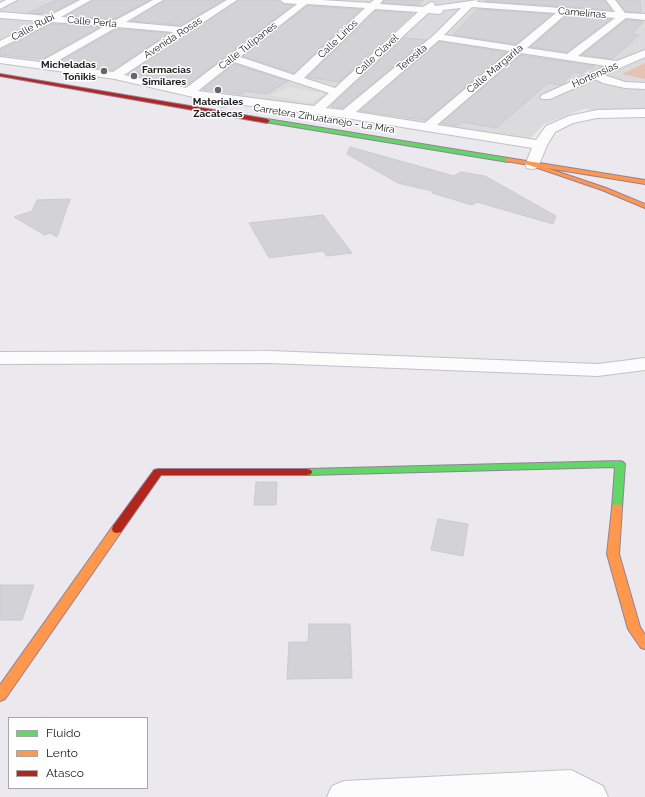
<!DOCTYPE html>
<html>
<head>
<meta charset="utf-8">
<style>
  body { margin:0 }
  #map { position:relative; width:645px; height:797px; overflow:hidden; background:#ebe9ee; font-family:Raleway,sans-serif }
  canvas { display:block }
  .legend { position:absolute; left:8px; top:717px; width:140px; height:72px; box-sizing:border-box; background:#fff; border:1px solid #a6a6a6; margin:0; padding:5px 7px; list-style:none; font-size:12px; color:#202020 }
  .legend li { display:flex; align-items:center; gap:8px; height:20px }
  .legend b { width:20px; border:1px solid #a6a6a6 }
</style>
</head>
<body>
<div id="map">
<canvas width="645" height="797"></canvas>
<ul class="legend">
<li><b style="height:5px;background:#63d668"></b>Fluido</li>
<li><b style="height:5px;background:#ff974d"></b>Lento</li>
<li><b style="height:5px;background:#b3261e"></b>Atasco</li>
</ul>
</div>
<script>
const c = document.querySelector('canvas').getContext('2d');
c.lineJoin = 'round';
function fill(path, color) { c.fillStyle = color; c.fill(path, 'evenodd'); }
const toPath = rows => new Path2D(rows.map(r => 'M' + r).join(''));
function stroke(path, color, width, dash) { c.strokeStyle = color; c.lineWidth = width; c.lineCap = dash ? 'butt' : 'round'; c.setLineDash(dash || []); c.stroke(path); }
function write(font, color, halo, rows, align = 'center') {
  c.font = font + ' Raleway,sans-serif'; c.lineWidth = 3; c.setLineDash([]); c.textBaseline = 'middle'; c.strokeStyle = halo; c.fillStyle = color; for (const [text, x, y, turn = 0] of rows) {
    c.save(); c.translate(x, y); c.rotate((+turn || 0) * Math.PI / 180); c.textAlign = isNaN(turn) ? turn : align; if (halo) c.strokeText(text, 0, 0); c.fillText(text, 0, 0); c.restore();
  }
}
fill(toPath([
  [0,0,645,0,645,115,584,109,544,124,528,141,215,96,180,86,111,74,0,58]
]), '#dbdadd');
fill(toPath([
  [645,63,645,79,622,74]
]), '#e4c3b5');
fill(toPath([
  [291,87,325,94,311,103,270,95]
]), '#e0e3e0');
const building = toPath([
  [56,0,77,0,49,14,28,13,56,0],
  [92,0,150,0,114,19,66,16,92,0],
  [164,0,224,0,181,25,131,21,164,0],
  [238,0,279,0,284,4,293,5,189,84,147,78,151,76,128,74,238,0],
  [384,0,423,0,419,5,383,3,384,0],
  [486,0,605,0,612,10,485,1,486,0],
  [617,0,640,0,641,12,626,12,617,0],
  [307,6,361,9,294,73,243,56,307,6],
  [478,9,552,14,516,44,453,35,478,9],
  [376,11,413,13,339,82,307,77,376,11],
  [567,16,611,19,567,52,530,47,567,16],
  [626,20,642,21,642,23,632,34,639,35,612,59,582,55,626,20],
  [52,24,100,27,43,59,0,55,0,51,52,24],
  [117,29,169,33,113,70,61,64,65,61,62,60,117,29],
  [404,38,426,40,343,108,331,106,404,38],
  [439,42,507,52,426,120,360,111,439,42],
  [521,55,595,66,592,69,588,68,582,74,574,72,561,85,548,83,496,128,463,122,457,126,441,123,521,55],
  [234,64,288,81,267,94,245,91,242,94,203,89,234,64],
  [350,147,454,176,461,172,485,176,556,216,553,224,477,202,472,205,432,193,432,191,398,183,347,154,350,147],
  [70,199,57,237,50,233,45,235,14,217,32,211,37,200,70,199],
  [323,215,352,253,327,256,323,251,269,258,249,223,323,215],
  [256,482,277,482,276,505,254,505,256,482],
  [438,519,468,524,463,556,431,550,438,519],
  [0,585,34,585,22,620,0,620,0,585],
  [309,624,350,624,352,678,287,679,289,642,308,642,309,624]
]);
fill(building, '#d3d2d7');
stroke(building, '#cccad1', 1);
const street = toPath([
  [6,0,17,0,0,9,0,3,6,0],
  [80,0,91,0,61,17,114,21,153,0,163,0,126,22,181,27,227,0,237,0,124,75,186,88,297,4,284,3,280,0,321,0,370,3,374,0,383,0,380,4,423,7,431,2,434,3,435,6,478,0,477,2,615,12,606,0,615,0,625,13,645,14,645,20,626,18,578,56,617,61,645,50,645,57,604,75,625,82,645,83,645,89,625,88,603,83,595,79,550,99,542,99,540,97,542,95,606,66,521,53,437,125,536,140,546,126,569,116,597,110,645,109,645,117,597,118,573,123,555,132,547,145,539,165,537,168,532,169,527,168,525,165,532,148,346,118,228,103,226,106,222,107,206,100,115,79,0,63,0,57,40,62,105,26,52,22,0,48,0,41,39,21,0,18,0,12,49,16,80,0],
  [307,4,365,8,294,75,240,57,307,4],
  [472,7,556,13,516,46,444,35,472,7],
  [461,8,434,35,343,110,326,108,428,13,439,14,442,13,443,10,461,8],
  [375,9,418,12,335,88,304,78,375,9],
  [566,14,615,18,567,54,527,48,566,14],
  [117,27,173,32,113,72,52,64,117,27],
  [439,40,510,51,425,123,356,112,439,40],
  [234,62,329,93,314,106,198,91,234,62],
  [270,351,598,364,645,358,645,370,598,376,270,363,0,364,0,352,270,351],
  [571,770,603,786,608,797,327,797,332,786,344,781,571,770]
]);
const fast = toPath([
  [267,119,508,158,511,160,508,162,265,122,265,120,267,119],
  [620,461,623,462,625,464,622,508,621,511,617,512,613,511,612,508,615,467,307,475,303,474,302,472,303,470,307,469,620,461]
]);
const slow = toPath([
  [508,158,645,180,645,184,547,168,606,188,645,204,645,208,602,190,529,165,506,161,506,159,508,158],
  [617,504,621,505,622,508,619,554,640,627,645,635,645,649,641,648,628,629,607,554,612,508,613,505,617,504],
  [117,525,121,526,122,529,121,532,5,699,0,701,0,685,113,526,117,525]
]);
const jam = toPath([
  [0,74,267,119,270,121,267,123,0,76,0,74],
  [158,469,307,469,311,470,312,472,311,474,307,475,161,475,121,532,117,533,113,532,112,529,113,526,154,470,158,469]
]);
stroke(street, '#c2c1c4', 2);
stroke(fast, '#948099', 2);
stroke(slow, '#948099', 2);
stroke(jam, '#948099', 2);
fill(street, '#fcfcfc');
fill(fast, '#63d668');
fill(slow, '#ff974d');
fill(jam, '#b3261e');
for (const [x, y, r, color] of [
  [104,71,4,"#676668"],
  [134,76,4,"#676668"],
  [218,90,4,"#676668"]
]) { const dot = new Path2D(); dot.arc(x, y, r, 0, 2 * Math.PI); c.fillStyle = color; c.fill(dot); stroke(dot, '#fff', 1.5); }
write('10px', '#202020', '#fff', [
  ["Camelinas",582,13,5],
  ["Calle Perla",92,22,5],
  ["Calle Rubí",33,27,-28],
  ["Avenida Rosas",173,38,-33],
  ["Calle Lirios",338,39,-44],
  ["Calle Tulipanes",248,46,-38],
  ["Calle Clavel",377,55,-43],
  ["Teresita",412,58,-40],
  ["Calle Margarita",495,69,-40],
  ["Hortensias",595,75,-24],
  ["Carretera Zihuatanejo - La Mira",324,119,9]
]);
write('bold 10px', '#202020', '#fff', [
  ["Micheladas",96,65],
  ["Toñikis",96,77],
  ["Farmacias",142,70,"left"],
  ["Similares",142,82,"left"],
  ["Materiales",218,102,"center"],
  ["Zacatecas",218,114,"center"]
], 'right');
</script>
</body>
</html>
